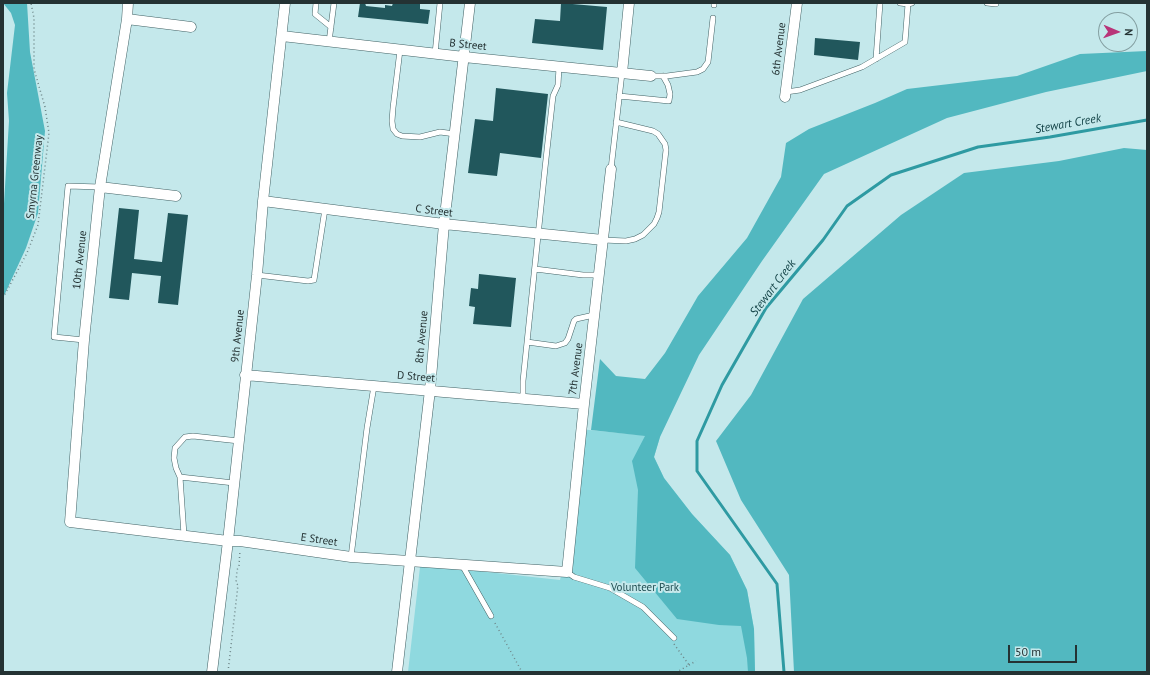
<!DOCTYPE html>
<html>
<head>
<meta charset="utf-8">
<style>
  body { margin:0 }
  #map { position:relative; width:1150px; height:675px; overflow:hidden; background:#c4e8eb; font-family:"PT Sans",sans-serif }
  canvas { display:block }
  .frame { position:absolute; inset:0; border:4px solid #243233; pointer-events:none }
  .north { position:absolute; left:1098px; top:12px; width:40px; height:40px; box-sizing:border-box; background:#c4e8eb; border:1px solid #849fa1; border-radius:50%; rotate:92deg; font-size:11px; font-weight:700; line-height:16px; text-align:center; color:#243233 }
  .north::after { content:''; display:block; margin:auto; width:14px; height:18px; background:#b83479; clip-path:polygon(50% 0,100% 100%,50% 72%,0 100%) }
  .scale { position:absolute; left:1008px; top:645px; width:69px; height:18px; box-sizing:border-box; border:2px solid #243233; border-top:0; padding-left:5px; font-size:12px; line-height:14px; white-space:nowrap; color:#243233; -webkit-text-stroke:3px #c4e8eb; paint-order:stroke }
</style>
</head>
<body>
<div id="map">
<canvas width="1150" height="675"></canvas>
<div class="frame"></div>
<div class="north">N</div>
<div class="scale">50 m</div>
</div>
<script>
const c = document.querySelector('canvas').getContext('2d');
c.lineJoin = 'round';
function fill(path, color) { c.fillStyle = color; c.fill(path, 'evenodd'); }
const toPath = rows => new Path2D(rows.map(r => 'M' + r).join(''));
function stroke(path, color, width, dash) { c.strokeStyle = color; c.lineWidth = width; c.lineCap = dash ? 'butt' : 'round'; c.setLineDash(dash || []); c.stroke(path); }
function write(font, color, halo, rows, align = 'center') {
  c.font = font + ' "PT Sans",sans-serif'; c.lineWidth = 4; c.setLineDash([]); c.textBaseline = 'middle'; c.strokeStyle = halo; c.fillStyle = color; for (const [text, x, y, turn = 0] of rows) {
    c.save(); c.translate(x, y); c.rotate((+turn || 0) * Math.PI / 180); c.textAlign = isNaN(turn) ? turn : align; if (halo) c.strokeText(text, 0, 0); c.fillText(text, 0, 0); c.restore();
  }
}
fill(toPath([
  [579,429,660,437,654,457,664,478,692,514,730,555,747,590,754,629,755,672,408,672,420,567,432,566,560,580,565,557]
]), '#8fd9df');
fill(toPath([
  [3,3,27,3,30,52,45,131,38,213,26,248,3,298,3,220,9,121,7,93,15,25,11,13],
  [1147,51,1147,71,1046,92,947,118,824,174,762,261,699,355,660,437,654,457,664,478,692,514,730,555,747,590,754,629,755,672,748,672,747,658,741,626,719,625,677,619,635,568,638,490,632,461,645,436,591,430,600,359,616,376,645,379,665,353,698,296,747,238,781,177,786,143,809,129,875,103,907,89,1017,76,1080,54],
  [1124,148,1147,150,1147,672,794,672,789,575,741,500,716,441,751,395,803,299,901,215,964,173,1059,161]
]), '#52b8c0');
stroke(toPath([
  [784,672,777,584,697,471,697,441,722,385,766,308,823,240,847,206,891,175,978,147,1050,137,1147,120]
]), '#2e9aa2', 3);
fill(toPath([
  [360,3,365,3,366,6,385,8,385,5,392,6,393,3,420,3,420,9,430,10,428,24,358,17],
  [561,3,607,7,603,50,532,43,535,19,560,21],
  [815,38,860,42,858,60,814,55],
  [496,88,548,94,541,158,500,153,497,176,468,173,475,119,493,121],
  [119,208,139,210,134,259,162,262,168,213,188,215,178,305,158,303,161,276,132,273,129,300,109,298],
  [479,274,516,278,511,327,473,324,475,307,469,306,471,288,478,289]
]), '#21575c');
const lane = toPath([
  [316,3,315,14,331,27],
  [900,3,908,4],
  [987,3,996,4,996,3],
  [714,5,714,3],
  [329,42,334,3],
  [400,50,393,108,392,121,393,129,397,134,402,136,420,137,440,132,455,134],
  [435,54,440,3],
  [876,59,880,3],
  [651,76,667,76,697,72,703,69,708,62,713,18],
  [786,92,800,90,862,67,905,42,908,4,912,3],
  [619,96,669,101,670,94,668,85,663,76],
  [611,169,622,73],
  [603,240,626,241,635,239,643,235,654,224,657,218,659,212,666,150,665,144,658,134,653,131,616,122],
  [535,269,583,275,598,275],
  [257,275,308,281,314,280,325,209],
  [84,340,54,337,68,186,100,187],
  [527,342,556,346,565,343,568,339,574,321,576,319,594,315],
  [523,399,523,381,545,168,553,96,558,85,559,67],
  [180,477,184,535],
  [234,483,180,477,176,468,174,458,175,448,185,437,193,436,239,441],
  [351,557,367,428,374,386],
  [462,565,491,616],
  [567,572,574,577,610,588,643,607,674,638]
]);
const street = toPath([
  [128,3,127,19,100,187,84,340,70,522,228,541,240,541,351,557,567,572,584,404,611,169],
  [127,19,191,27],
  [282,36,464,57,651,76],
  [622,73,629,3],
  [785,97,797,3],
  [100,187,176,196],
  [263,201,444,224,603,240],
  [245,375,584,404],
  [212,672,228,541,257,275,263,201,285,3],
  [397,672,430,390,444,224,470,3]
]);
stroke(lane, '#426265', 6);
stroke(street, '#426265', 11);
stroke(toPath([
  [3,298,27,253,38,225,49,133,45,107,34,69,34,18,31,3],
  [495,623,522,672],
  [674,644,689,665,677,672],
  [689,665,696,661],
  [228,672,238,585,236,583,237,570,239,566,240,550]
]), '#6e8688', 1.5, [1, 3]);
stroke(lane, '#fff', 5);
stroke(street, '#fff', 10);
write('11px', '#243233', '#c4e8eb', [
  ["B Street",468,45,6],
  ["6th Avenue",779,49,-83],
  ["Smyrna Greenway",35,177,-84],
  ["C Street",434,211,7],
  ["10th Avenue",80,260,-84],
  ["9th Avenue",238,336,-84],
  ["8th Avenue",422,337,-85],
  ["7th Avenue",576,369,-83],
  ["D Street",416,377,5],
  ["E Street",319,540,8]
]);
write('11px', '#1f4d51', '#c4e8eb', [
  ["Volunteer Park",645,588]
]);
write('italic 12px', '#0f3f43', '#c4e8eb', [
  ["Stewart Creek",1068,124,-10],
  ["Stewart Creek",773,288,-53]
]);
</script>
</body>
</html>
